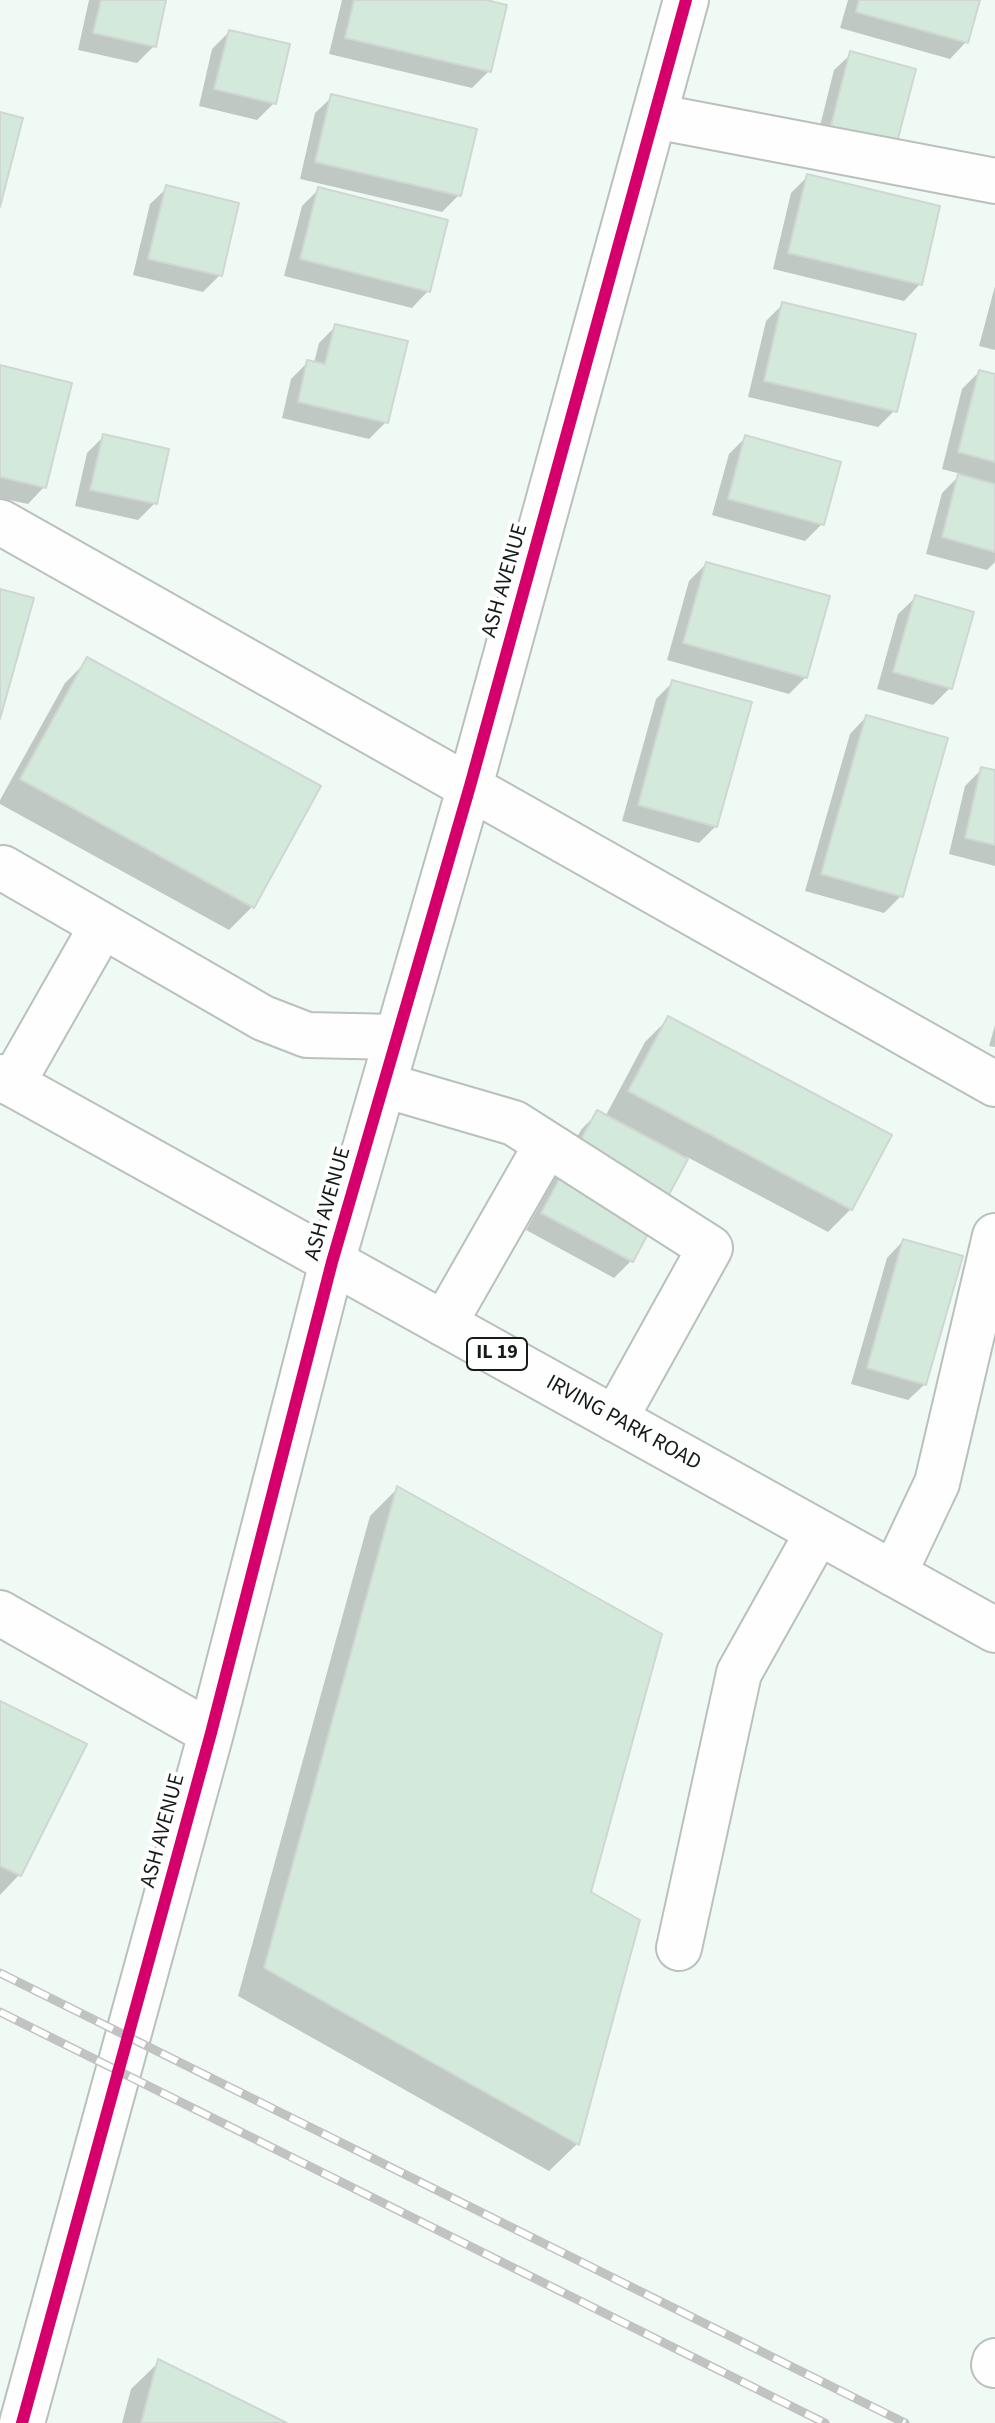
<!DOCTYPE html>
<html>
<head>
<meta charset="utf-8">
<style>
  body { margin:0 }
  canvas { display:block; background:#f0faf4 }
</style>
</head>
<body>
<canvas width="995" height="2423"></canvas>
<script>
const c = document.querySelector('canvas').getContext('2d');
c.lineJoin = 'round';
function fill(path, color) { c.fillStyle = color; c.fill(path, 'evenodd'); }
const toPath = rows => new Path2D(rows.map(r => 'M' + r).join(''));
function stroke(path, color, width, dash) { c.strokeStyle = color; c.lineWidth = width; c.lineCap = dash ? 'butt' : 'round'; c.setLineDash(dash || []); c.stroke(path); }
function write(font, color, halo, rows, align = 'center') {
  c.font = font + ' "Source Sans 3",sans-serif'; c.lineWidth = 8; c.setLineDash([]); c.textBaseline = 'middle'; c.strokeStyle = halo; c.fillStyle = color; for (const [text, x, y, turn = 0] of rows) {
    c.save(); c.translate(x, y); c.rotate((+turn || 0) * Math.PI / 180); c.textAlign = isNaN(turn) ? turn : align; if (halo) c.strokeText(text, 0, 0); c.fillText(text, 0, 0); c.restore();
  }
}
fill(toPath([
  [89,0,164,0,154,46,137,63,78,50],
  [342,0,477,0,489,71,472,88,329,54],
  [848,0,978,0,966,42,950,59,840,28],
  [229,32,274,103,257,120,199,106,212,49],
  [851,54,914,70,814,150,834,70],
  [332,97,459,195,442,212,300,179,315,113],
  [808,176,920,284,904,301,773,269,791,193],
  [167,188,220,275,203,292,133,275,150,204],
  [319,189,428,291,412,308,284,276,302,206],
  [995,286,995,350,979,346],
  [783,304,895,410,878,427,748,397,766,321],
  [336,326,386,422,369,439,282,418,291,379,308,362,314,363,319,343],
  [0,367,44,487,28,504,0,498],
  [979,372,995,376,995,562,987,570,926,554,942,493,961,474,942,469,962,389],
  [104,436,155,503,138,520,75,506,87,453],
  [746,437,822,524,805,541,712,515,729,454],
  [706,564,806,677,789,694,667,660,689,581],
  [915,598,950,688,933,705,877,689,898,614],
  [88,660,318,787,252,907,229,930,0,804,0,800,65,683],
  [673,682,716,826,699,843,622,821,656,699],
  [866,717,901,896,884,913,805,891,850,734],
  [982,769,995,773,995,866,949,854,965,786],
  [668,1019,851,1209,828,1232,687,1157,631,1261,614,1278,526,1230,581,1130,597,1113,605,1117,645,1042],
  [995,1025,995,1047,989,1046],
  [903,1241,925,1384,908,1400,851,1384,887,1258],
  [397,1489,589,1893,577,2144,549,2171,238,1996,370,1516],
  [0,1703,84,1745,19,1875,0,1895],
  [159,2362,282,2423,122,2423,131,2389]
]), '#0003');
const building = toPath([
  [101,0,166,0,156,47,93,33,101,0],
  [354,0,486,0,507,5,491,72,345,38,354,0],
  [859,0,980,0,968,43,856,12,859,0],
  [229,30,290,44,276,104,214,89,229,30],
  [850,51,916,69,895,150,829,133,850,51],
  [331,94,477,129,461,196,315,162,331,94],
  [0,112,23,118,0,207,0,112],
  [807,174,940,206,922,285,788,253,807,174],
  [166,185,239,203,222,276,148,259,166,185],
  [318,187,448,220,430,292,300,259,318,187],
  [782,302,916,334,897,412,764,381,782,302],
  [335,324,408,341,388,423,298,402,307,360,325,364,335,324],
  [0,365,72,383,46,488,0,477,0,365],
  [979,370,995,374,995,462,958,452,979,370],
  [103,434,169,449,157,504,90,490,103,434],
  [745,435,841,462,824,525,728,499,745,435],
  [958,474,995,484,995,552,942,537,958,474],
  [706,562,830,596,807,678,683,643,706,562],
  [0,589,34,598,0,719,0,589],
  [915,595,974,612,952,689,893,672,915,595],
  [87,657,321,786,254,908,20,779,87,657],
  [672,680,752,702,717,827,638,805,672,680],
  [866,715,948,738,903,897,821,874,866,715],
  [981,767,995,770,995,845,965,838,981,767],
  [668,1016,892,1135,852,1210,628,1091,668,1016],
  [597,1110,688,1159,633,1262,541,1213,597,1110],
  [903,1239,963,1256,926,1385,867,1368,903,1239],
  [397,1486,662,1634,591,1892,640,1920,579,2145,264,1968,397,1486],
  [0,1701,87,1744,21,1876,0,1866,0,1701],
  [158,2359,287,2423,141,2423,158,2359]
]);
fill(building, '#d3e9dc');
stroke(building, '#d0d7d3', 2);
const minor = toPath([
  [654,116,995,181],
  [0,522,995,1084],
  [3,868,263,1018,307,1035,397,1037],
  [12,1084,102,926],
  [384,1085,514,1123,710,1248,615,1419],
  [444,1324,547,1144],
  [894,1574,937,1483,995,1236],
  [0,1613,211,1733],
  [679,1948,739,1673,818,1532],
  [994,2365,995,2361],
  [22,2423,211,1733,332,1262,470,786,686,0]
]);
const major = toPath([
  [0,1077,995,1630]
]);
stroke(minor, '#bac0bc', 48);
stroke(major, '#bac0bc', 48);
stroke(minor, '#fdfefd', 44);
stroke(major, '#fdfefd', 44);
const rail = toPath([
  [0,1973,905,2423],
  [0,2012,825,2423]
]);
stroke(rail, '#c0c3c1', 9);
stroke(rail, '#fff', 6, [18]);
stroke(toPath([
  [22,2423,211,1733,332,1262,470,786,686,0]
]), '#d6006c', 12);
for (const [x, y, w] of [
  [497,1354,60]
]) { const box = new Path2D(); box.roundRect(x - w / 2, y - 16, w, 32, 6); c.fillStyle = '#fff'; c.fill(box); stroke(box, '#151b17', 2); }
write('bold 20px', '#151b17', null, [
  ["IL 19",497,1354]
]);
write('22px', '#151b17', '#fff', [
  ["ASH AVENUE",506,581,-74],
  ["ASH AVENUE",329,1204,-74],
  ["IRVING PARK ROAD",623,1424,29],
  ["ASH AVENUE",164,1831,-75]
]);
</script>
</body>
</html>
